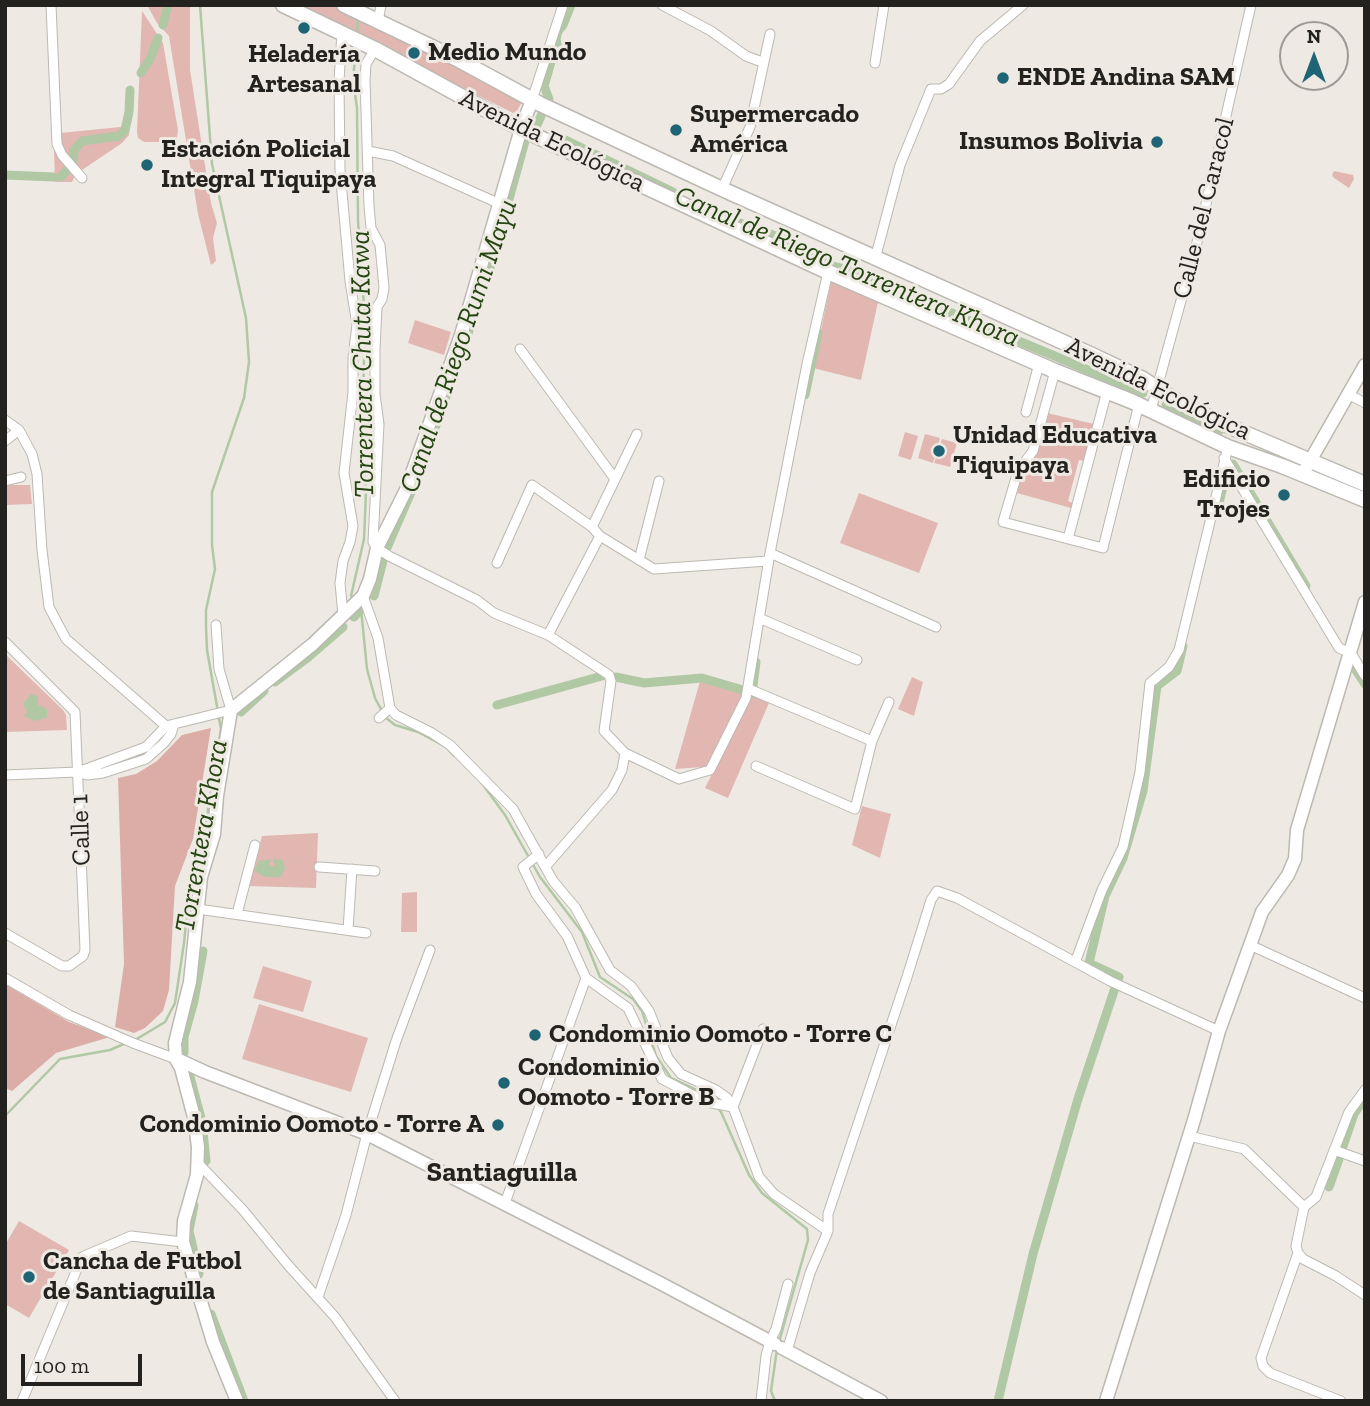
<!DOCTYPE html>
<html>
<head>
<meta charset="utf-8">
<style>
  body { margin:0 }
  #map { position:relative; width:1370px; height:1406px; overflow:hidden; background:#eeeae3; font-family:"Zilla Slab",serif }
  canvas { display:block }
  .frame { position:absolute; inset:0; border:7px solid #23221f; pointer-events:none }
  .north { position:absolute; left:1279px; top:21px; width:70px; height:70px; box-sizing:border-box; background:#eeeae3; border:2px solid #9d9a95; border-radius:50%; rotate:0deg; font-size:19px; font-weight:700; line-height:28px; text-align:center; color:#23221f }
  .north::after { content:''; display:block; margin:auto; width:24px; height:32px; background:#1f6475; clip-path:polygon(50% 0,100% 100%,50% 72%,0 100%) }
  .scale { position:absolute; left:21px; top:1354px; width:121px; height:32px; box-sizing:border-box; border:4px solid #23221f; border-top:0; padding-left:9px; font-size:21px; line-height:24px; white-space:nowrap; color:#23221f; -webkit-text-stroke:5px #eeeae3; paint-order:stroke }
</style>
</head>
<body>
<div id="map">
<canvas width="1370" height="1406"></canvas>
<div class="frame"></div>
<div class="north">N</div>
<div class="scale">100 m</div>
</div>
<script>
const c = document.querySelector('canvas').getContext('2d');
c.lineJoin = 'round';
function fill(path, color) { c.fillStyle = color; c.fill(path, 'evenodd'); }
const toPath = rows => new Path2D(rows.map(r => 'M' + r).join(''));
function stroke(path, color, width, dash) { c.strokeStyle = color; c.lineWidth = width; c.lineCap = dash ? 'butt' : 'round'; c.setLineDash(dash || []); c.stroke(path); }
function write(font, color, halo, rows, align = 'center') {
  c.font = font + ' "Zilla Slab",serif'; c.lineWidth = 6; c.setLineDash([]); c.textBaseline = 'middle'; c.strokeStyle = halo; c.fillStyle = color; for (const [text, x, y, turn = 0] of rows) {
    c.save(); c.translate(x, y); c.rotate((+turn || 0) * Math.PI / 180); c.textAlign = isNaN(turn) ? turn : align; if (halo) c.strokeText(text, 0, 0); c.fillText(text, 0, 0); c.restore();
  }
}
fill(toPath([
  [147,5,190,5,190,70,211,203,217,223,213,238,216,261,211,265,198,214,169,36,157,23],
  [298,5,339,5,523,100,517,111,513,113],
  [142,11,163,43,178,130,177,138,170,142,144,142,138,138,137,132],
  [130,126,129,135,122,143,82,170,65,154,61,145,60,133],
  [54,150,62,163,75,176,72,182,55,182],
  [1334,171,1353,175,1354,179,1349,188,1334,178,1332,175],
  [831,282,878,302,861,380,813,368],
  [415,320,451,332,444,355,408,343],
  [1047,413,1094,424,1085,461,1079,460,1068,501,1073,503,1071,508,1017,493,1022,475,1036,453],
  [905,432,918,436,911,460,898,456],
  [925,434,940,438,933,463,918,458],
  [942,439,957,443,950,467,934,463],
  [5,485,30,485,32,504,5,505],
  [859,493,938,523,919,573,840,543],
  [5,654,63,710,66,715,67,730,5,732],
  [912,677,923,682,914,716,898,709],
  [700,681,744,693,709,765,704,767,675,769],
  [756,697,769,703,728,798,705,788,750,698],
  [862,806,891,814,880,858,852,845],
  [318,833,316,888,248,886,262,836],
  [417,892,417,932,401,932,402,893],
  [263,966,312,981,303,1012,253,998],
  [259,1004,368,1038,351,1092,242,1059],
  [19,1221,69,1250,29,1318,5,1304,5,1245]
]), '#e2b7b2');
fill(toPath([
  [211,728,193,839,175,886,169,990,163,1011,145,1028,134,1033,115,1027,124,964,118,778,136,774,157,761,182,735],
  [5,984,69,1022,110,1037,56,1053,12,1091,5,1088]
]), '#dcada7');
fill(toPath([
  [31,694,38,696,38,705,47,709,47,717,45,718,34,721,24,716,27,712,23,704],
  [271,859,269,864,271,867,275,866,273,859,282,860,284,863,285,870,280,877,265,877,254,871,259,861]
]), '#b0c8a4');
stroke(toPath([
  [357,33,358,19],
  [351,596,364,539,366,492,362,436,365,321,358,221,357,108,353,80,356,47],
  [361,609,367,669,375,698,382,711],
  [385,717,395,725,418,732,446,747,454,756],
  [481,782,505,815,540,877,582,932,600,977,633,999,642,1011,656,1056,671,1078,707,1095,710,1099],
  [135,1040,165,1022,175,1003,184,943,190,882,203,841,221,729,207,650,206,627,206,610,215,569,212,545,212,492,244,398,249,362,246,318,212,164,200,5],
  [717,1107,721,1112,749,1175,762,1193,807,1229,808,1240,779,1342],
  [5,1116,60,1059,110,1050,126,1043],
  [775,1401,771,1391,777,1349]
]), '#b0c8a4', 2.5);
stroke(toPath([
  [163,25,168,5],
  [141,73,150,59,158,38],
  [549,99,544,86,551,62,558,50,556,39,558,31,563,25,571,5],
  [537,125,544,109],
  [555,135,673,192],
  [73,163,74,150,82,141,119,136,125,130,129,112,130,90],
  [5,175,54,177],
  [61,177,69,168],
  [726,218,792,242,805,252,833,266,849,270,1143,393],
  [805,395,818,333],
  [1166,405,1219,431],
  [1233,464,1306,586],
  [1219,503,1227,471],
  [386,550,419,474,487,279,525,141],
  [374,596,383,561],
  [354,617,366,604],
  [1354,667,1365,684],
  [616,677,644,683,702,678,743,690],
  [275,682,306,659,343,627],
  [752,694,756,662],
  [497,705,602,676],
  [241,712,264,691],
  [1117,982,1119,977,1089,963,1105,896,1123,858,1143,791,1157,686,1177,671,1183,646],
  [184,1053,184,1037,194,1001,203,951],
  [189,1073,202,1122,206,1161],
  [1343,1146,1354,1114,1365,1097],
  [1329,1187,1339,1159],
  [194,1205,189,1231,199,1274],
  [211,1314,244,1401],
  [998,1401,1033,1254,1078,1099,1115,988]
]), '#b0c8a4', 9);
const street = toPath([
  [51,5,57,144,62,155,82,178],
  [662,5,711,31,746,56,762,62],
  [378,22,381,5],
  [342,32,339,81,340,170,350,281,357,325,353,357,353,392,344,473,353,526,350,542,343,561,340,583,343,615],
  [375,49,366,64,365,80,369,206,371,228,380,245,384,288,382,299,377,307,375,349,375,394,379,424,373,542,377,548,389,556,477,600,494,613,548,635,609,675,611,681,604,731,625,753,679,779,710,770,746,698,770,553,807,364,828,272],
  [875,63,884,5],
  [532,100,563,5],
  [368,151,393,156,500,204],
  [722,189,750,127,770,34],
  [875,259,900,165,931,89,941,89,949,84,980,41,1023,5],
  [520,349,615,479],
  [1055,371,1033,451,1018,471,1003,522,1103,548,1139,404],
  [1348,394,1365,403],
  [1151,410,1199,235,1251,5],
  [1026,412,1039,364],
  [5,420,19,430,32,454,37,474,42,550,49,607,66,639,166,726],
  [5,441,19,430],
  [1224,458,1339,648,1351,653,1365,676],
  [5,481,21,477],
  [592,527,637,434],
  [1068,539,1107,391],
  [770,553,936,627],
  [639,560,659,481],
  [497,563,532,485,592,527,600,536,654,569,768,561],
  [363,596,378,638,390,708,396,715,432,733,450,745,513,809,553,881,575,907,610,970,631,986,649,1011,668,1058,681,1074,716,1090,727,1098,733,1107,759,1177,774,1194,828,1231],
  [759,618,857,660],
  [548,635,600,536],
  [5,642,75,712,85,950,83,956,69,966,62,966,5,933],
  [749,689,872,741],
  [379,718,390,708],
  [756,766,855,809,872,741,889,702],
  [78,772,87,775,103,773,146,759,164,743,171,734,174,724],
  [5,775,78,772,146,747,166,726,231,710,219,669,216,625],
  [539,854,523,867,536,894,567,936,586,978,628,1008,662,1079,706,1102,733,1107,763,1029],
  [546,866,612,790,622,770,625,753],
  [319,867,375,871],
  [198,909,366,933],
  [237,914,255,845],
  [348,930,352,869],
  [1250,945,1365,998],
  [1076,960,1102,890,1123,847,1140,772,1150,683,1169,667,1179,650,1228,447],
  [5,978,69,1015,133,1043,176,1059],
  [1189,1136,1244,1149,1304,1207],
  [1334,1150,1365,1161],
  [198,1163,243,1210,288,1265,335,1317,395,1401],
  [505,1203,586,978],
  [1298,1253,1303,1259,1336,1276,1365,1295],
  [318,1297,346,1215,367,1134,396,1041,430,950],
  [787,1351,810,1273,828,1231,828,1214,907,977,931,900,937,891,957,898,1110,981,1219,1031],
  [22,1401,82,1257,131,1236,183,1242],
  [761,1401,766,1356,770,1341,776,1329,788,1284],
  [1341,1401,1270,1373,1263,1366,1261,1358,1298,1253,1296,1246,1304,1207,1316,1197,1349,1112,1365,1090]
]);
const secondary = toPath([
  [1306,468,1365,365],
  [177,1059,205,1072,367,1134,660,1283,775,1344],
  [782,1348,881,1401],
  [237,1401,213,1342,183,1242,184,1221,197,1175,198,1147,194,1117,181,1068,176,1059,175,1043,190,982,201,877,214,834,217,796,231,710,313,644,363,596,370,579,377,548,406,490,461,335,521,129,532,100],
  [1106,1401,1194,1120,1219,1031,1262,912,1288,875,1295,859,1297,830,1365,602]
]);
const primary = toPath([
  [283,5,375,49,521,129,828,272,1055,371,1131,401,1228,447,1282,466,1365,500],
  [344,5,459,60,540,104,722,189,1092,355,1143,379,1175,400,1221,423,1365,484]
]);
stroke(street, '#bcb8b2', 11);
stroke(secondary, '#bcb8b2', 15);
stroke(primary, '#bcb8b2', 17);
stroke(street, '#fff', 9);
stroke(secondary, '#fff', 12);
stroke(primary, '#fff', 14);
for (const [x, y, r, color] of [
  [304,28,7,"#1f6475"],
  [414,53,7,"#1f6475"],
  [1003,78,7,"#1f6475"],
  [676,130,7,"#1f6475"],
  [1157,142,7,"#1f6475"],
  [147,165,7,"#1f6475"],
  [939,451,7,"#1f6475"],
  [1284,495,7,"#1f6475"],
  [535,1035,7,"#1f6475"],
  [504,1083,7,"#1f6475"],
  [498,1125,7,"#1f6475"],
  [29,1277,7,"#1f6475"]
]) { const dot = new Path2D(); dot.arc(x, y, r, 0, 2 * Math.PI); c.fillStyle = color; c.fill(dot); stroke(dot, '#eeeae3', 2.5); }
write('bold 26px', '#23221f', '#eeeae3', [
  ["Medio Mundo",428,53],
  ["Heladería",304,55,"center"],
  ["Artesanal",304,85,"center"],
  ["ENDE Andina SAM",1017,78],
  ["Supermercado",690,115],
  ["América",690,145],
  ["Insumos Bolivia",1143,142,"right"],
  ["Estación Policial",161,150],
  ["Integral Tiquipaya",161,180],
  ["Unidad Educativa",953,436],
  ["Tiquipaya",953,466],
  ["Edificio",1270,480,"right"],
  ["Trojes",1270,510,"right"],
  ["Condominio Oomoto - Torre C",549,1035],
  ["Condominio",518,1068],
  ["Oomoto - Torre B",518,1098],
  ["Condominio Oomoto - Torre A",484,1125,"right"],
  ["Cancha de Futbol",43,1262],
  ["de Santiaguilla",43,1292]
], 'left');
write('26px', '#23221f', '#eeeae3', [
  ["Avenida Ecológica",552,141,26],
  ["Calle del Caracol",1204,208,-76],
  ["Avenida Ecológica",1158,389,26],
  ["Calle 1",81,830,-92]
]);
write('italic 28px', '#244410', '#eeeae3', [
  ["Canal de Riego Torrentera Khora",847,267,23],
  ["Canal de Riego Rumi Mayu",459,346,-71],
  ["Torrentera Chuta Kawa",363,364,-91],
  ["Torrentera Khora",202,836,-80]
]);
write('bold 28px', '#23221f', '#eeeae3', [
  ["Santiaguilla",502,1173]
]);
</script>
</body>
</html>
